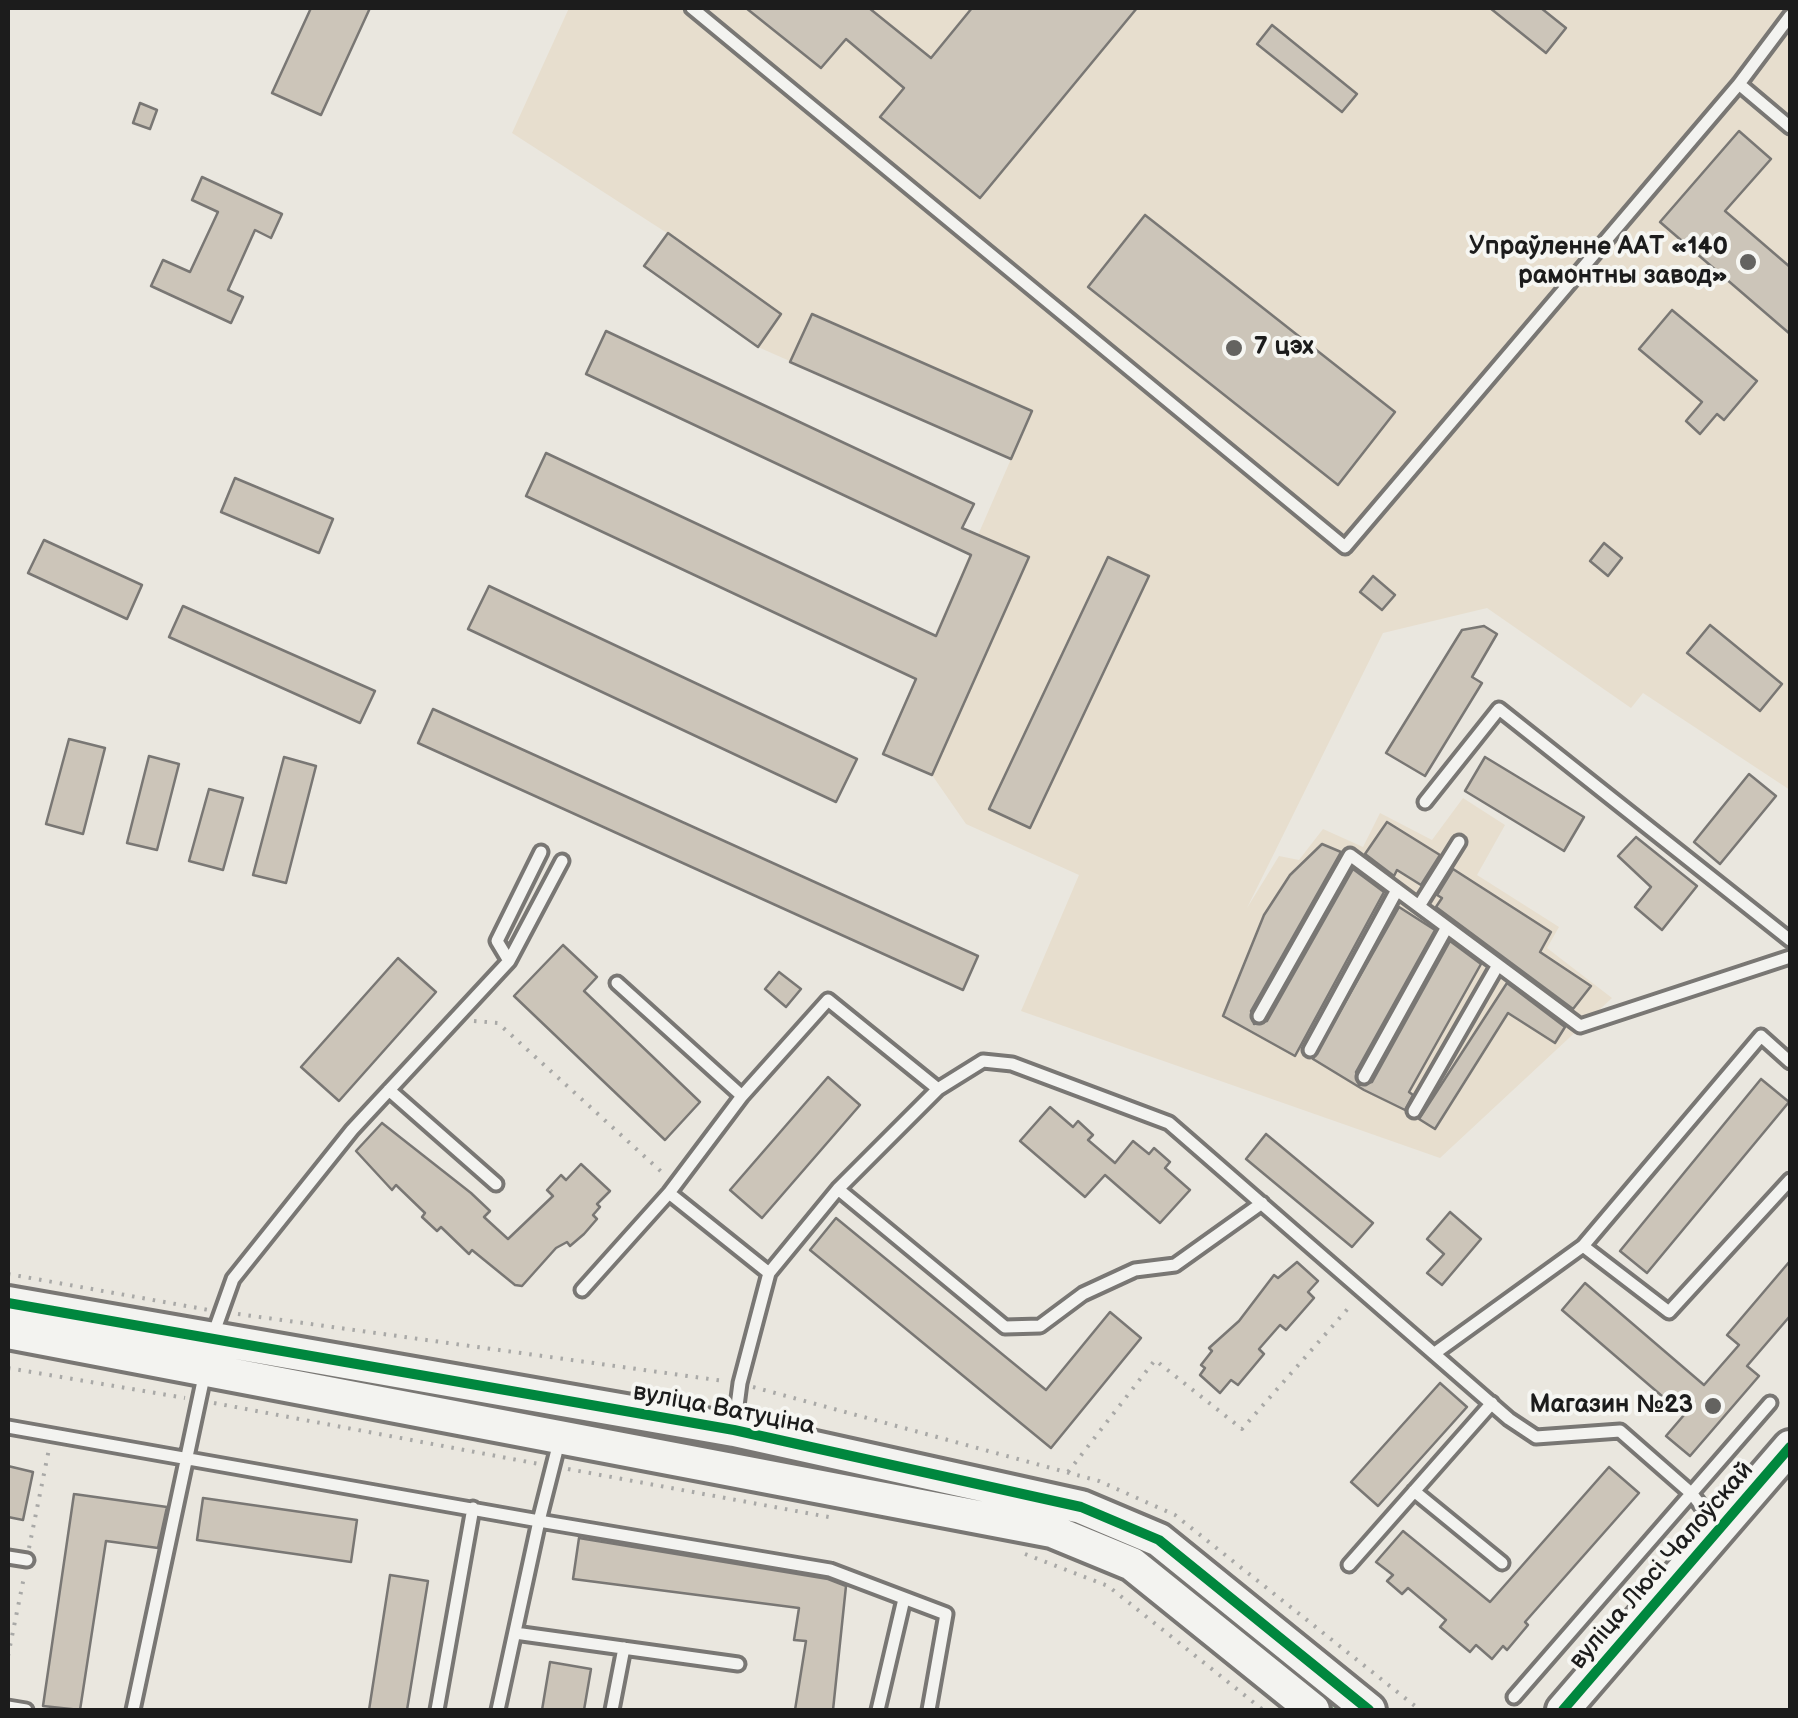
<!DOCTYPE html>
<html>
<head>
<meta charset="utf-8">
<style>
  body { margin:0 }
  #map { position:relative; width:1798px; height:1718px; overflow:hidden; background:#eae7df; font-family:"Balsamiq Sans",sans-serif }
  canvas { display:block }
  .frame { position:absolute; inset:0; border:10px solid #1c1c1c; pointer-events:none }
</style>
</head>
<body>
<div id="map">
<canvas width="1798" height="1718"></canvas>
<div class="frame"></div>
</div>
<script>
const c = document.querySelector('canvas').getContext('2d');
c.lineJoin = 'round';
function fill(path, color) { c.fillStyle = color; c.fill(path, 'evenodd'); }
const toPath = rows => new Path2D(rows.map(r => 'M' + r).join(''));
function stroke(path, color, width, dash) { c.strokeStyle = color; c.lineWidth = width; c.lineCap = dash ? 'butt' : 'round'; c.setLineDash(dash || []); c.stroke(path); }
function write(font, color, halo, rows, align = 'center') {
  c.font = font + ' "Balsamiq Sans",sans-serif'; c.lineWidth = 8; c.setLineDash([]); c.textBaseline = 'middle'; c.strokeStyle = halo; c.fillStyle = color; for (const [text, x, y, turn = 0] of rows) {
    c.save(); c.translate(x, y); c.rotate((+turn || 0) * Math.PI / 180); c.textAlign = isNaN(turn) ? turn : align; if (halo) c.strokeText(text, 0, 0); c.fillText(text, 0, 0); c.restore();
  }
}
fill(toPath([
  [569,8,1790,8,1790,790,1643,693,1631,708,1487,608,1383,633,1247,908,1279,856,1299,860,1323,829,1363,847,1380,813,1432,840,1463,798,1505,825,1477,875,1559,927,1547,948,1612,998,1440,1158,1021,1011,1079,875,966,824,932,775,883,754,1011,459,758,347,644,266,667,233,512,133]
]), '#e7dece');
fill(toPath([
  [8,1322,515,1406,1007,1498,1141,1544,1348,1710,1331,1710,1132,1551]
]), '#c4e4c1');
const building = toPath([
  [311,8,370,8,321,115,272,93,311,8],
  [746,8,869,8,931,58,972,8,1137,8,980,198,880,117,904,88,846,39,821,68,746,8],
  [1490,8,1541,8,1566,28,1546,53,1490,8],
  [1272,25,1357,94,1342,112,1257,44,1272,25],
  [140,103,157,110,150,129,133,123,140,103],
  [1739,131,1771,159,1725,211,1790,267,1790,334,1660,222,1739,131],
  [202,177,282,214,271,238,255,230,228,290,243,297,231,323,151,286,163,260,190,272,218,212,192,200,202,177],
  [1145,215,1395,412,1338,485,1088,287,1145,215],
  [668,233,781,314,758,347,644,266,668,233],
  [1672,310,1757,381,1724,420,1717,414,1700,434,1686,421,1702,402,1639,349,1672,310],
  [812,314,1032,411,1011,459,790,362,812,314],
  [606,331,974,504,962,528,1029,557,932,775,883,754,916,679,526,496,546,453,936,636,971,555,586,374,606,331],
  [235,478,333,519,319,553,221,512,235,478],
  [44,540,142,585,127,619,28,573,44,540],
  [1604,543,1622,558,1608,576,1590,561,1604,543],
  [1108,557,1149,576,1030,828,989,809,1108,557],
  [1373,576,1395,595,1382,610,1360,592,1373,576],
  [489,586,857,759,836,802,468,629,489,586],
  [183,606,375,691,360,723,169,637,183,606],
  [1710,625,1782,684,1760,711,1687,653,1710,625],
  [1484,626,1497,634,1472,677,1482,683,1425,776,1386,753,1462,630,1484,626],
  [433,709,978,956,963,990,418,743,433,709],
  [69,739,105,748,83,834,46,824,69,739],
  [149,756,179,764,157,850,127,843,149,756],
  [284,757,316,766,286,883,253,875,284,757],
  [1485,757,1584,817,1564,851,1465,791,1485,757],
  [1749,774,1776,796,1720,864,1694,842,1749,774],
  [209,789,243,798,223,870,189,861,209,789],
  [1387,822,1440,855,1421,885,1397,870,1394,876,1365,854,1387,822],
  [1636,837,1697,886,1662,930,1635,907,1651,887,1618,856,1636,837],
  [1322,844,1341,852,1251,1011,1254,1024,1267,1021,1353,869,1384,892,1295,1056,1223,1016,1264,915,1290,875,1322,844],
  [1453,869,1551,932,1540,952,1591,986,1573,1009,1436,907,1442,898,1437,895,1453,869],
  [1399,907,1435,930,1356,1072,1359,1085,1372,1082,1450,941,1481,964,1409,1092,1413,1095,1405,1110,1364,1090,1313,1059,1399,907],
  [563,945,597,977,584,991,700,1102,665,1140,514,996,563,945],
  [398,958,436,992,339,1101,301,1067,398,958],
  [779,972,801,989,786,1007,765,989,779,972],
  [1507,983,1565,1027,1555,1043,1508,1013,1435,1129,1419,1119,1507,983],
  [828,1077,860,1105,762,1218,730,1190,828,1077],
  [1761,1079,1789,1102,1647,1273,1620,1251,1761,1079],
  [1050,1107,1073,1127,1078,1121,1093,1135,1088,1140,1115,1163,1133,1141,1149,1154,1154,1148,1170,1162,1165,1168,1190,1190,1160,1223,1105,1175,1085,1197,1020,1141,1050,1107],
  [382,1123,471,1193,490,1211,484,1217,508,1239,553,1196,547,1190,561,1175,566,1180,581,1164,610,1191,597,1204,600,1207,593,1215,597,1219,584,1234,570,1246,567,1242,556,1248,522,1286,515,1285,472,1250,469,1254,441,1227,437,1231,422,1217,425,1213,396,1185,392,1190,356,1151,382,1123],
  [1266,1134,1373,1223,1352,1247,1246,1159,1266,1134],
  [1450,1212,1481,1239,1442,1285,1427,1273,1444,1254,1427,1239,1450,1212],
  [836,1218,1046,1390,1110,1312,1141,1338,1051,1448,810,1250,836,1218],
  [1790,1261,1790,1316,1747,1366,1759,1376,1690,1456,1666,1436,1684,1415,1562,1310,1585,1283,1704,1385,1739,1345,1727,1335,1790,1261],
  [1297,1262,1318,1281,1308,1292,1314,1298,1286,1330,1280,1325,1259,1349,1264,1354,1238,1385,1231,1380,1220,1393,1200,1375,1205,1368,1201,1365,1212,1351,1209,1348,1239,1321,1274,1275,1278,1278,1297,1262],
  [1440,1383,1467,1407,1378,1506,1351,1482,1440,1383],
  [8,1466,33,1472,23,1520,8,1517,8,1466],
  [1609,1467,1639,1493,1525,1622,1528,1625,1507,1650,1503,1646,1492,1659,1476,1645,1470,1652,1440,1627,1446,1620,1408,1588,1402,1594,1387,1581,1393,1575,1376,1562,1403,1531,1490,1602,1609,1467],
  [74,1494,167,1507,158,1548,106,1541,80,1710,43,1706,74,1494],
  [203,1498,357,1520,351,1562,197,1540,203,1498],
  [579,1538,828,1579,846,1586,833,1710,795,1710,806,1641,794,1640,799,1608,573,1579,579,1538],
  [390,1575,428,1581,407,1710,369,1710,390,1575],
  [550,1662,591,1669,584,1710,542,1710,550,1662]
]);
fill(building, '#ccc5b9');
stroke(building, '#797774', 2.5);
const lane = toPath([
  [692,8,1345,547,1739,84,1790,16],
  [1739,84,1790,127],
  [1425,802,1499,709,1790,940],
  [1419,906,1459,842],
  [509,961,497,941,541,852],
  [617,983,742,1096],
  [1259,1016,1350,855,1580,1026,1790,957],
  [1310,1050,1397,890],
  [1364,1077,1447,927],
  [389,1090,496,1184],
  [1414,1111,1498,965],
  [838,1189,1005,1327,1040,1326,1083,1294,1135,1270,1175,1265,1262,1203],
  [669,1193,769,1273],
  [1583,1246,1761,1036,1790,1062],
  [582,1290,669,1193,742,1096,828,1000,938,1089,983,1061,1012,1064,1169,1123,1509,1419,1536,1437,1620,1431,1692,1494,1717,1527],
  [213,1335,233,1279,352,1130,509,961,562,861],
  [1435,1353,1583,1246,1669,1312,1790,1180],
  [8,1427,539,1521,498,1710],
  [734,1429,740,1383,769,1273,838,1189,938,1089],
  [559,1442,539,1521,830,1570,946,1614,929,1710],
  [1414,1491,1502,1563],
  [8,1557,27,1560],
  [1349,1565,1492,1403],
  [515,1633,738,1664],
  [1514,1697,1770,1403],
  [8,1707,26,1710],
  [133,1710,205,1372],
  [437,1710,473,1508],
  [612,1710,624,1648],
  [878,1710,904,1599]
]);
const secondary = toPath([
  [8,1303,734,1430,1081,1507,1159,1540,1369,1710],
  [8,1332,1052,1531,1132,1564,1313,1710],
  [1563,1710,1790,1447]
]);
stroke(lane, '#797774', 19);
stroke(secondary, '#797774', 40);
stroke(toPath([
  [474,1021,498,1023,666,1176],
  [8,1274,209,1310],
  [238,1314,724,1381],
  [8,1368,185,1398],
  [753,1387,1099,1481,1175,1515,1420,1710],
  [214,1403,539,1464],
  [568,1469,834,1518],
  [1068,1472,1155,1360,1242,1429,1352,1304],
  [29,1548,49,1449],
  [1025,1554,1108,1586,1263,1710],
  [8,1656,24,1577]
]), '#a9a9a7', 4, [2.5, 8]);
stroke(lane, '#f3f3f0', 11);
stroke(secondary, '#f3f3f0', 32);
stroke(toPath([
  [8,1303,734,1430,1081,1507,1159,1540,1369,1710],
  [1563,1710,1790,1447]
]), '#00873e', 10);
for (const [x, y, r, color] of [
  [1748,262,10,"#646360"],
  [1234,348,10,"#646360"],
  [1713,1406,10,"#646360"]
]) { const dot = new Path2D(); dot.arc(x, y, r, 0, 2 * Math.PI); c.fillStyle = color; c.fill(dot); stroke(dot, '#f6f6f2', 4); }
write('bold 25px', '#1c1c1c', '#f6f6f2', [
  ["Упраўленне ААТ «140",1728,248],
  ["рамонтны завод»",1728,277],
  ["7 цэх",1254,348,"left"],
  ["Магазин №23",1693,1406]
], 'right');
write('25px', '#1c1c1c', '#f6f6f2', [
  ["вуліца Ватуціна",724,1410,11],
  ["вуліца Люсі Чалоўскай",1662,1566,-49]
]);
</script>
</body>
</html>
